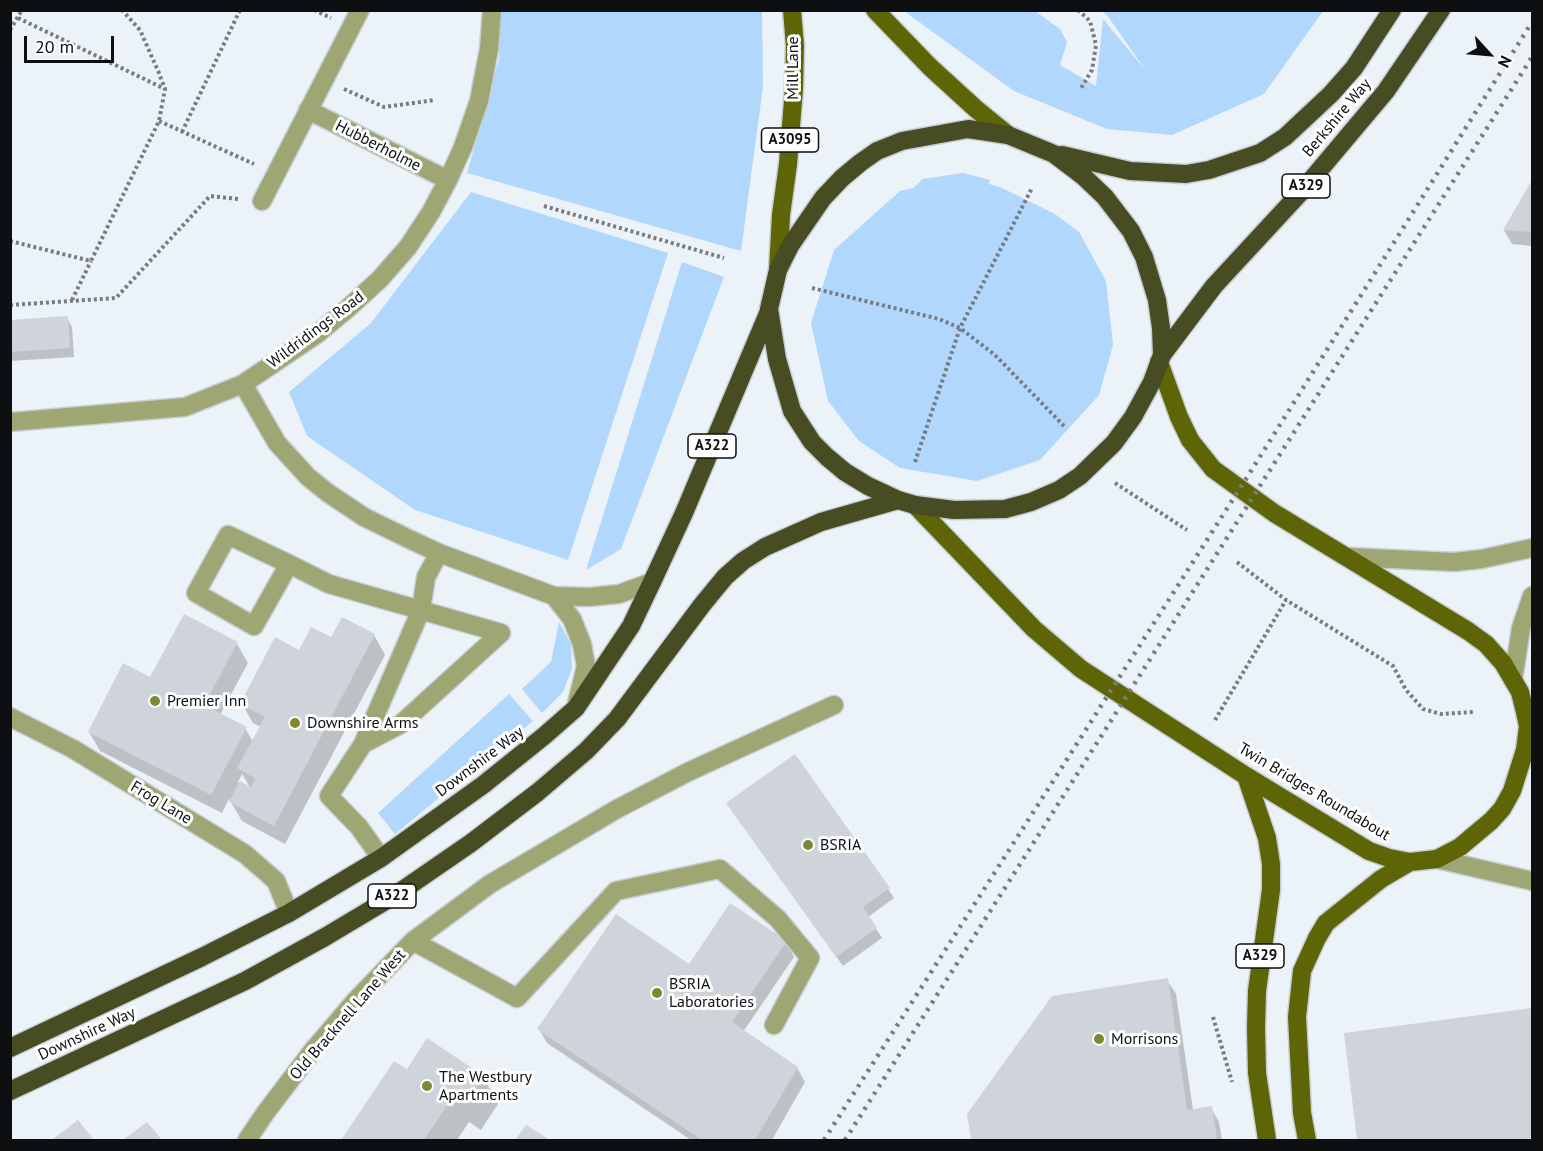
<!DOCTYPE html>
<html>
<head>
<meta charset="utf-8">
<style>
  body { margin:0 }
  #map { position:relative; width:1543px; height:1151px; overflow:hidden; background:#ebf2f8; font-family:"PT Sans",sans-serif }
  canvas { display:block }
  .frame { position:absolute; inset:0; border:12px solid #0d0f11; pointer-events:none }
  .north { position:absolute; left:1459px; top:24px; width:60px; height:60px; -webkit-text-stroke:4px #fefefe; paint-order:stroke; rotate:116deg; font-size:16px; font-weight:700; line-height:24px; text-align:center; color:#0d0f11 }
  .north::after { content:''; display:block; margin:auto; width:21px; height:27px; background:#0d0f11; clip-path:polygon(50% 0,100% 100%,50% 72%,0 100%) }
  .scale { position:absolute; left:24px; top:36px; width:90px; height:27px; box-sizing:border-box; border:3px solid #0d0f11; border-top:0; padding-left:8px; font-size:18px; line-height:21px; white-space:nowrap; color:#0d0f11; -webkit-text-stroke:4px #fefefe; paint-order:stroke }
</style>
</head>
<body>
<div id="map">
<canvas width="1543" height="1151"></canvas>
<div class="frame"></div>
<div class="north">N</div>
<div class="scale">20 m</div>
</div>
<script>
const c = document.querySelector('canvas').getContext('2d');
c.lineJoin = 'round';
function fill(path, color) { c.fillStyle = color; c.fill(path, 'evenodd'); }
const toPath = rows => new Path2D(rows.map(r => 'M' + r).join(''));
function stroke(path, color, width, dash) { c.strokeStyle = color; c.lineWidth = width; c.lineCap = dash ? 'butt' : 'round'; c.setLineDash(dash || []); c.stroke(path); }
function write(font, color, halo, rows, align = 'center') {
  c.font = font + ' "PT Sans",sans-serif'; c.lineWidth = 6; c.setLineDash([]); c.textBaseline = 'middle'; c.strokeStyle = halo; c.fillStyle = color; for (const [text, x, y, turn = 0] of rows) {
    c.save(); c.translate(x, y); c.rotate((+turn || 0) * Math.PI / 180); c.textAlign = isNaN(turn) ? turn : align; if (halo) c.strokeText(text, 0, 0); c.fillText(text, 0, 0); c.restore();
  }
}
fill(toPath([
  [500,11,762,11,763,86,741,251,467,173,499,59],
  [904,11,1035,11,1060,29,1067,42,1060,65,1096,86,1103,19,1146,71,1107,15,1101,11,1323,11,1264,94,1172,135,1107,129,1014,91],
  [963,173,990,180,989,184,1000,187,1055,214,1079,232,1106,281,1113,345,1099,395,1040,460,977,481,900,468,859,441,828,401,811,323,834,250,900,191,913,188,923,179],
  [471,192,668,253,568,560,415,510,307,436,289,392,371,323],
  [682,262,724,277,621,549,586,570],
  [559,622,571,644,572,669,563,692,542,713,522,689,551,662],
  [509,694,533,721,395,834,378,813]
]), '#b1d7fd');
fill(toPath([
  [1532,183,1532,246,1512,244,1504,230],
  [67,318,72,327,74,357,10,361,10,321],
  [374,635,385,655,285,844,242,821,229,799,222,813,100,751,89,732,150,679,237,644,248,663,220,715,245,728,253,742,261,727,253,723,242,704,299,652,332,639],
  [242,774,251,789,238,782],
  [734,813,888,889,894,898,868,917,882,938,843,966],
  [786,942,794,957,743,1032,797,1068,805,1082,772,1140,691,1140,547,1043,539,1029,689,966],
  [1167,980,1176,994,1193,1110,1211,1108,1219,1122,1222,1140,972,1140,968,1114],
  [1532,1010,1532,1140,1359,1140,1346,1034],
  [394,1063,407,1071,483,1077,498,1104,481,1130,469,1122,457,1140,343,1140],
  [78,1122,92,1140,55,1140]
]), '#0003');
fill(toPath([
  [1532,180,1532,232,1503,230],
  [68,316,70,348,10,352,10,320],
  [184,614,238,642,204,705,247,727,211,795,88,732,123,663,150,677],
  [342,617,375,634,274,826,229,802,240,781,251,787,255,778,237,768,265,717,240,704,275,637,299,650,311,627,331,637],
  [795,754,890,888,863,907,877,928,836,957,726,803],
  [730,903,787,941,732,1022,798,1067,755,1140,702,1140,537,1029,616,914,689,964],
  [1168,978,1187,1110,1212,1106,1217,1140,971,1140,967,1114,1052,996],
  [1532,1008,1532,1140,1357,1140,1344,1033],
  [427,1038,484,1076,465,1104,453,1097,424,1140,341,1140,394,1061,407,1069],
  [78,1120,94,1140,52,1140],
  [147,1122,162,1140,123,1140],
  [526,1125,550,1140,515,1140]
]), '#ced4da');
const minor = toPath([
  [308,110,448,180],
  [262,201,360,10],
  [243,384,277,443,308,477,328,493,364,517,409,539,439,553,554,596,589,597,619,594,652,582],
  [10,422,185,407,243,384,317,334,346,310,380,279,408,247,431,212,448,180,463,147,479,101,489,49,492,10],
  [1349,557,1454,562,1482,559,1532,548],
  [289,564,254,626,196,593,228,535,289,564,329,584,501,633,401,724,363,744],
  [554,596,572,619,582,644,586,666,576,707],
  [1513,680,1521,628,1532,596],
  [10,717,73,749,245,854,276,881,289,913],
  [381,858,359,827,329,796,363,744,421,610,426,577,439,553],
  [1437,859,1532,881],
  [413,941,517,998,616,891,720,869,778,919,810,958,774,1025],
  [247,1140,266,1112,314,1049,356,1000,413,941,490,884,617,809,688,772,834,705]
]);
const major = toPath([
  [875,10,930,67,976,109,1008,135],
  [778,270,781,215,788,164,794,88,795,46,792,10],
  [915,505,1034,629,1081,669,1246,776,1369,851,1389,858,1410,862,1437,859,1460,847,1491,821,1502,809,1512,791,1525,750,1528,726,1525,712,1520,692,1503,663,1486,644,1468,631,1274,513,1213,469,1190,440,1179,417,1159,362],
  [1246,776,1267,838,1271,864,1271,890,1257,991,1256,1028,1257,1073,1267,1140],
  [1307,1140,1302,1113,1297,1017,1302,971,1317,938,1326,923,1381,879,1410,862]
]);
const highway = toPath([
  [968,129,1008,135,1054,154,1083,176,1105,197,1131,231,1144,257,1157,300,1161,328,1162,355,1152,382,1133,417,1114,443,1080,476,1059,490,1031,502,1005,509,954,510,915,505,898,500,868,486,845,472,827,457,812,442,792,411,777,359,769,309,778,270,790,246,823,198,842,178,860,163,877,151,902,141,968,129],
  [1062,155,1130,171,1186,174,1209,170,1260,153,1285,137,1331,94,1354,68,1392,10],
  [1162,355,1214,286,1301,192,1386,91,1441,10],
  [10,1048,202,957,289,913,381,858,483,785,544,736,576,708,631,626,652,582,684,513,769,311],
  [10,1091,245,981,325,937,397,894,471,843,538,792,586,751,617,719,702,605,725,577,743,561,765,547,821,522,898,500]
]);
stroke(minor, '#c7ced3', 21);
stroke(major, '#c7ced3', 21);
stroke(highway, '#c7ced3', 21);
stroke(toPath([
  [176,10,178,10],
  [314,10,331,18],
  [1078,10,1090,21,1096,45,1092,70,1080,90],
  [18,18,165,89],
  [10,30,22,10],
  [344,89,384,107,435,100],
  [159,121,254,164],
  [182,132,240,10],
  [544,206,724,258],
  [10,241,91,261,159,121,165,89,159,73,140,30,122,10],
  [812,288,939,319,960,328,995,355,1064,426],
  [72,300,91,261],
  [10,305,116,298,210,196,238,199],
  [915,462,960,328,1032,188],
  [1115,483,1187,530],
  [1237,562,1286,600,1393,666,1406,690,1423,709,1441,714,1473,712],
  [1215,720,1286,600],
  [1213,1017,1232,1082]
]), '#777c80', 4, [3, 3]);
stroke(minor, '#9ea673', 18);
stroke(major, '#5d6506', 18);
stroke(highway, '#474c22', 18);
stroke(toPath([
  [824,1140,1251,471,1532,22],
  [845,1140,1532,57]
]), '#797d81', 4.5, [3, 6]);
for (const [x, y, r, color] of [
  [155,701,6,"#7e8734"],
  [295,723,6,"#7e8734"],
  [808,845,6,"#7e8734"],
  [657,993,6,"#7e8734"],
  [1099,1039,6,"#7e8734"],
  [427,1086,6,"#7e8734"]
]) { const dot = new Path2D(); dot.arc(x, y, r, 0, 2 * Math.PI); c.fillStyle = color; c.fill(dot); stroke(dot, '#fefefe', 2); }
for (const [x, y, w] of [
  [790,140,57],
  [1306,186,48],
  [712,446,48],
  [392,896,48],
  [1260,956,48]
]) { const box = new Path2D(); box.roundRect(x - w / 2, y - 12, w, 24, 4.5); c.fillStyle = '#fefefe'; c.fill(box); stroke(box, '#0d0f11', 1.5); }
write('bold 15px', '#0d0f11', null, [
  ["A3095",790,140],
  ["A329",1306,186],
  ["A322",712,446],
  ["A322",392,896],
  ["A329",1260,956]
]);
write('16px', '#0d0f11', '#fefefe', [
  ["Mill Lane",793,68,-90],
  ["Berkshire Way",1337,118,-50],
  ["Hubberholme",378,146,27],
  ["Wildridings Road",316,330,-37],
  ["Downshire Way",480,762,-37],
  ["Twin Bridges Roundabout",1314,792,31],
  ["Frog Lane",161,803,31],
  ["Old Bracknell Lane West",348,1015,-49],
  ["Downshire Way",87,1034,-25]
]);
write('16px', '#0d0f11', '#fefefe', [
  ["Premier Inn",167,701],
  ["Downshire Arms",307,723],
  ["BSRIA",820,845],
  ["BSRIA",669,984],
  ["Laboratories",669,1002],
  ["Morrisons",1111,1039],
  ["The Westbury",439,1077],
  ["Apartments",439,1095]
], 'left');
</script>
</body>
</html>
